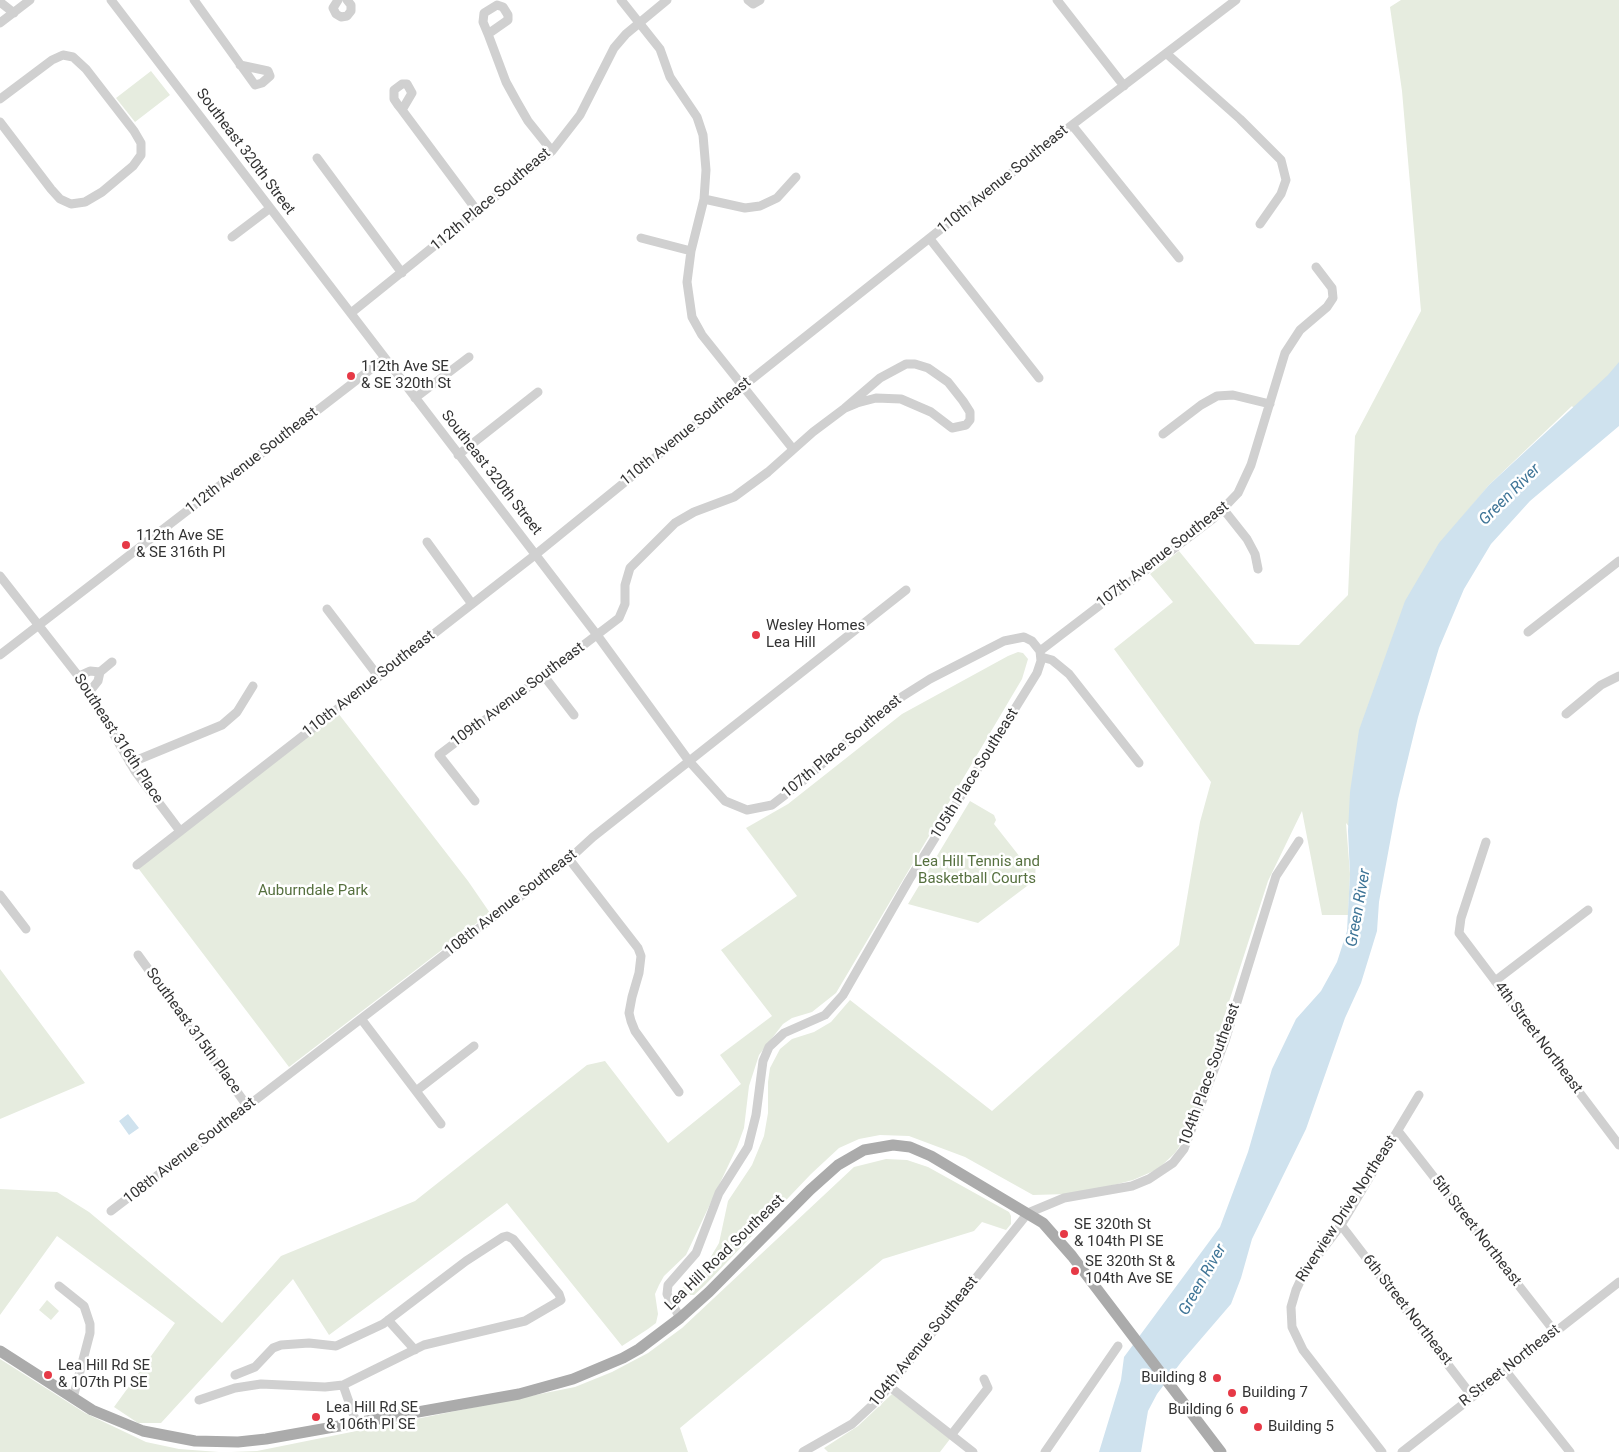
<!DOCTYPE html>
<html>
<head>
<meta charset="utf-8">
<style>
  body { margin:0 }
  canvas { display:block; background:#fff }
</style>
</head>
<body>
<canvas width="1619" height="1452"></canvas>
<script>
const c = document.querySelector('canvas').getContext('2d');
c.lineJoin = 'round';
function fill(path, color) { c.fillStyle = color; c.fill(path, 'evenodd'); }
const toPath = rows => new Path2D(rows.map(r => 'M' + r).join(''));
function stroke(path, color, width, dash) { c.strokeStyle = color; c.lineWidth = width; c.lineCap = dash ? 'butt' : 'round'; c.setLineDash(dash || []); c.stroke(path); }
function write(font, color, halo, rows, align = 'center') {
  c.font = font + ' Roboto,sans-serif'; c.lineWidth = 5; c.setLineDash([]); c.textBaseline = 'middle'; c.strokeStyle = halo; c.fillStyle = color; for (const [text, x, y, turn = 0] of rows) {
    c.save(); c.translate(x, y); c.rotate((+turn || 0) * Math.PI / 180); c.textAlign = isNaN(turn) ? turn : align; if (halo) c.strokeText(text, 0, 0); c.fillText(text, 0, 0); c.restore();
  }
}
fill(toPath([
  [1401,0,1619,0,1619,400,1584,422,1572,406,1489,485,1437,548,1428,554,1476,522,1359,838,1346,823,1350,874,1348,915,1322,915,1302,811,1268,881,1185,1138,1175,1153,1158,1169,1133,1180,1098,1189,1068,1194,1033,1195,965,1157,909,1136,880,1135,859,1139,839,1148,811,1174,705,1285,694,1295,679,1295,680,1290,706,1265,719,1243,728,1201,752,1165,764,1136,768,1113,768,1082,770,1068,780,1049,792,1039,814,1032,831,1022,850,1000,992,1111,1179,945,1200,822,1211,782,1114,649,1173,602,1150,574,1179,551,1255,644,1299,645,1348,595,1355,436,1421,311,1402,91,1390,7],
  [151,71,170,95,135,122,116,98],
  [1018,652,1023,653,1028,659,1022,679,836,993,812,1012,792,1018,783,1024,759,1055,749,1086,744,1128,737,1147,686,1255,664,1276,659,1285,655,1294,658,1314,656,1323,648,1329,622,1346,507,1203,329,1335,293,1279,161,1423,138,1423,114,1407,175,1323,57,1236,0,1315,0,1189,57,1192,89,1212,222,1323,281,1256,415,1201,587,1065,605,1061,668,1143,741,1084,720,1055,772,1016,721,950,797,896,746,828,788,804,902,714,1008,656],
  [338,713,468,881,490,913,289,1067,138,868],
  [970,801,994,815,996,820,994,824,1020,857,1036,859,1035,880,978,923,908,904],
  [0,969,85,1083,0,1119],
  [886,1159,907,1160,928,1167,1009,1212,1011,1216,1011,1224,1006,1230,982,1222,974,1231,883,1259,680,1428,688,1452,231,1452,257,1451,575,1387,612,1372,648,1353,682,1328,854,1167],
  [47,1300,59,1311,51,1320,39,1310],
  [0,1359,85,1413,146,1442,179,1449,219,1452,0,1452],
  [892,1394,950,1439,940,1452,828,1452,824,1448,858,1426]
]), '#e6ecdf');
fill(toPath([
  [1619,362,1619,426,1530,501,1491,544,1464,589,1439,648,1418,717,1398,799,1379,902,1377,931,1361,983,1345,1018,1306,1129,1252,1239,1241,1278,1231,1304,1182,1361,1157,1394,1148,1411,1141,1452,1099,1452,1121,1380,1124,1357,1220,1227,1248,1152,1272,1069,1296,1019,1321,991,1337,962,1347,931,1350,874,1348,831,1350,792,1359,730,1405,601,1439,543,1489,485,1608,375],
  [128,1114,139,1128,129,1135,119,1121]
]), '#cfe2ee');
stroke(toPath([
  [111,0,597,635,689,761,725,801,747,810,772,805,798,785,873,719,903,696,930,679,1004,641,1024,637,1032,641,1040,651,1041,661,1037,673,909,880,843,995,825,1015,784,1033,769,1047,763,1061,756,1115,748,1147,719,1193,696,1253,668,1285,667,1294,680,1318],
  [194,0,255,85,262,83,270,76,268,71,240,65],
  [338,0,333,8,336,14,341,17,347,16,351,11,351,5,347,0],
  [621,0,660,49,670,77,697,117,703,135,706,170,704,199,691,251,687,282,692,317,702,335,793,449],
  [748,0,753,4,760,0],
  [1057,0,1124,86],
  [0,2,14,13],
  [0,23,30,0],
  [488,34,508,20,508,15,503,7,497,5,484,13,483,22,488,34,506,82,517,102,528,121,552,151],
  [1167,54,1240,119,1281,160,1286,180,1281,194,1260,224],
  [0,99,52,60,63,55,73,57,86,69,134,131,141,143,141,155,133,166,102,192,85,202,71,204,60,199,51,189,0,122],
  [402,110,412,93,407,84,402,84,394,90,394,99,398,105,402,110,478,212],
  [1072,125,1179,258],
  [317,158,402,273],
  [704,199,745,208,760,206,777,198,796,177],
  [232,237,269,209],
  [641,238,691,251],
  [930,239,1039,378],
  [351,313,552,151,580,115,614,48,626,34,667,0],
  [415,398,469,357],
  [1163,434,1201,405,1217,396,1233,395,1270,404],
  [458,455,538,392],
  [1224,510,1247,539,1255,554,1258,569],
  [427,542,472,604],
  [0,576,83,682,135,771,180,831],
  [327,609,378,676],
  [1528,632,1619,561],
  [1040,651,1214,518,1238,493,1251,465,1285,353,1300,330,1327,307,1333,298,1332,288,1316,267],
  [0,655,384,359],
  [1041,657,1052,660,1069,674,1139,763],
  [100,672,112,662],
  [79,676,90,671,100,672,98,681,90,691],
  [544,676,574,715],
  [1566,714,1601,685,1619,676],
  [130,763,222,725,237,712,253,686],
  [475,801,439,755,619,618,625,604,625,585,630,568,675,523,694,512,734,497,768,472,813,432,845,408,857,403,876,398,901,399,931,412,952,428,966,425,970,420,970,412,963,401,948,382,928,368,915,364,906,364,880,378,845,408],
  [1486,842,1461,918,1459,933,1619,1145],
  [569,859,638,948,641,956,639,973,632,997,629,1013,631,1021,635,1031,679,1092],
  [137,865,535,555,742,387,1072,125,1236,0],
  [0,895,26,929],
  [138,955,248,1107],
  [1495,981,1588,910],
  [362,1020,441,1124],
  [416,1091,474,1046],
  [1398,1131,1555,1332],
  [111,1211,569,859,593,837,906,590],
  [1341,1225,1472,1396],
  [59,1286,84,1306,90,1324,90,1333,73,1398],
  [388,1320,415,1350],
  [1505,1370,1570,1452],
  [343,1385,356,1422],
  [890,1387,973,1452],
  [199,1400,235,1388,261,1384,325,1387,343,1385,424,1345,525,1321,561,1300,559,1294,513,1239,507,1236,503,1237,466,1261,383,1324,336,1346,309,1343,281,1345,273,1348,255,1367,235,1375],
  [952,1434,988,1388,984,1379],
  [803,1452,852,1424,879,1399,1028,1213,1064,1198,1132,1186,1149,1179,1173,1163,1184,1149,1225,1041,1276,876,1299,841],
  [1045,1452,1118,1346],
  [1382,1452,1303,1350,1292,1327,1291,1307,1296,1290,1303,1275,1341,1225,1419,1095],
  [1402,1452,1619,1282]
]), '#d0d0d0', 9);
stroke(toPath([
  [0,1351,92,1410,143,1431,195,1441,238,1442,266,1439,519,1394,573,1379,623,1358,639,1349,680,1318,709,1292,810,1190,838,1165,864,1150,893,1145,910,1147,931,1156,1043,1223,1072,1256,1221,1452]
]), '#ababab', 11);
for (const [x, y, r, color] of [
  [351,376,5,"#e63946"],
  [126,545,5,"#e63946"],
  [756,635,5,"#e63946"],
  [1064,1234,5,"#e63946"],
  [1075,1271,5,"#e63946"],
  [48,1375,5,"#e63946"],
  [1217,1378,5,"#e63946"],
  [1232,1393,5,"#e63946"],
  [1244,1410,5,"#e63946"],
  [316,1417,5,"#e63946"],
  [1258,1427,5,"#e63946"]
]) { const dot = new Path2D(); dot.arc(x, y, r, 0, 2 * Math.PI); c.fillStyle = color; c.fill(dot); stroke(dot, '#fff', 2); }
write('15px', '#333', '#fff', [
  ["Southeast 320th Street",245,152,53],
  ["110th Avenue Southeast",1003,180,-39],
  ["112th Place Southeast",491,200,-40],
  ["110th Avenue Southeast",686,432,-39],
  ["112th Avenue Southeast",252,461,-38],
  ["Southeast 320th Street",491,473,52],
  ["107th Avenue Southeast",1163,555,-38],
  ["110th Avenue Southeast",369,684,-38],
  ["109th Avenue Southeast",518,695,-37],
  ["Southeast 316th Place",118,739,57],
  ["107th Place Southeast",842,747,-40],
  ["105th Place Southeast",975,774,-58],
  ["108th Avenue Southeast",511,903,-38],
  ["Southeast 315th Place",193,1031,54],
  ["4th Street Northeast",1538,1038,53],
  ["104th Place Southeast",1210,1075,-70],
  ["108th Avenue Southeast",190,1151,-38],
  ["Riverview Drive Northeast",1347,1209,-57],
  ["5th Street Northeast",1476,1231,52],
  ["Lea Hill Road Southeast",725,1253,-44],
  ["6th Street Northeast",1407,1310,52],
  ["104th Avenue Southeast",924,1342,-51],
  ["R Street Northeast",1510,1366,-38]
]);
write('15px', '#333', '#fff', [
  ["112th Ave SE",361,367],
  ["& SE 320th St",361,384],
  ["112th Ave SE",136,536],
  ["& SE 316th Pl",136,553],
  ["Wesley Homes",766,626],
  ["Lea Hill",766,643],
  ["SE 320th St",1074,1225],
  ["& 104th Pl SE",1074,1242],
  ["SE 320th St &",1085,1262],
  ["104th Ave SE",1085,1279],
  ["Lea Hill Rd SE",58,1366],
  ["& 107th Pl SE",58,1383],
  ["Building 8",1207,1378,"right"],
  ["Building 7",1242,1393],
  ["Lea Hill Rd SE",326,1408],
  ["& 106th Pl SE",326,1425],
  ["Building 6",1234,1410,"right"],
  ["Building 5",1268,1427]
], 'left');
write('15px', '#56703f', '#fff', [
  ["Lea Hill Tennis and",977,862],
  ["Basketball Courts",977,879],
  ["Auburndale Park",313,891]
]);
write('italic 16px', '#3f7597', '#fff', [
  ["Green River",1510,495,-45],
  ["Green River",1359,908,-80],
  ["Green River",1203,1280,-60]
]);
</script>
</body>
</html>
